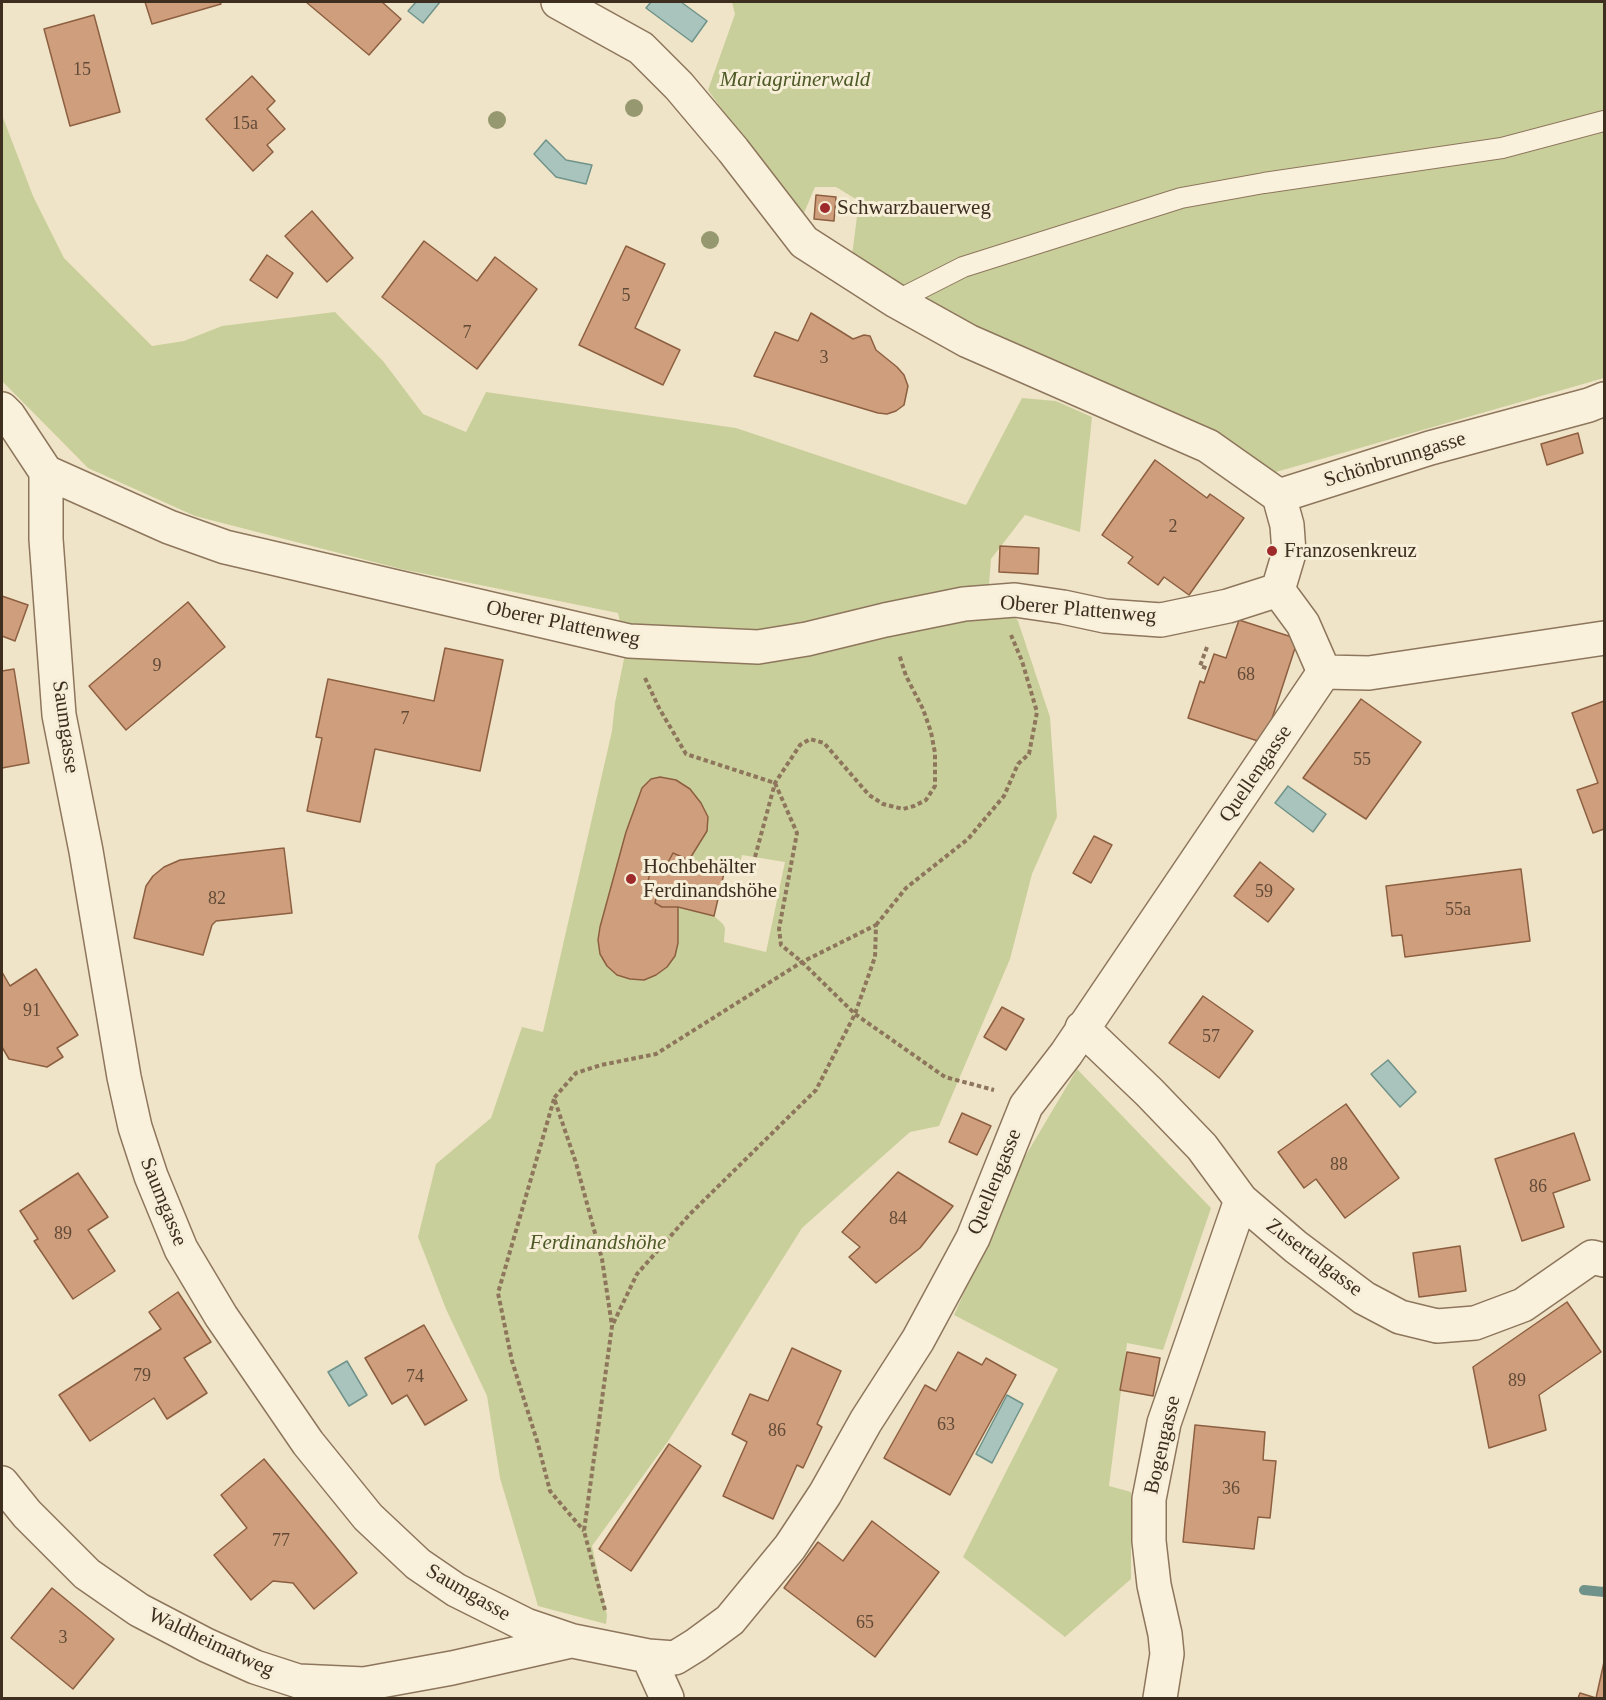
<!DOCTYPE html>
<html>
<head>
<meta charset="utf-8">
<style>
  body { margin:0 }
  #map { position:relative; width:1606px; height:1700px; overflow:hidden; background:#f0e4c8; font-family:"Times New Roman",serif }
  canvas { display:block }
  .frame { position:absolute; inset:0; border:3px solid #3d2e20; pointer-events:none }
</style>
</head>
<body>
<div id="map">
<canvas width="1606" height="1700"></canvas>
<div class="frame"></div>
</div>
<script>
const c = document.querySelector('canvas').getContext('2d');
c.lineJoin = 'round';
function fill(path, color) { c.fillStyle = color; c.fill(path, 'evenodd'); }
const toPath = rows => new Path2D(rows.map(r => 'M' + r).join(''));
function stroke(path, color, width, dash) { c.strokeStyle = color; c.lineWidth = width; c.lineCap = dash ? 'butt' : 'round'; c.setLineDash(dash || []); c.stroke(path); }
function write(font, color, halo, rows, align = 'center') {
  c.font = font + ' "Times New Roman",serif'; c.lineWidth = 6; c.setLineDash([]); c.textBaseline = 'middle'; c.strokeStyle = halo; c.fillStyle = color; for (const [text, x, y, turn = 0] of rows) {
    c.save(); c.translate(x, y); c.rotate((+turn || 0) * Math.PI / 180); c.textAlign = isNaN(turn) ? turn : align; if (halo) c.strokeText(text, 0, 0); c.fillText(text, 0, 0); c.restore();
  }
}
fill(toPath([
  [732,2,1604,2,1604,378,1276,472,955,322,852,255,859,201,836,187,815,187,801,220,708,90,735,14],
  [2,115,33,196,64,258,152,346,184,341,222,326,335,312,383,361,423,414,466,432,486,392,736,428,966,505,1022,398,1056,401,1092,417,1080,532,1025,515,991,559,989,585,1018,621,1050,717,1057,817,1032,874,1010,959,939,1126,910,1132,802,1228,669,1440,592,1546,607,1615,606,1624,538,1606,500,1478,487,1396,446,1309,418,1237,436,1164,491,1118,522,1027,543,1032,612,731,615,703,626,649,618,613,401,569,195,516,88,468,2,381],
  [742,855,785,862,766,952,724,942,725,928,723,924,714,916,725,869,736,868,740,864],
  [1077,1069,1211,1208,1163,1350,1127,1343,1109,1486,1131,1492,1131,1579,1065,1637,963,1557,1058,1369,954,1315,1023,1160]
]), '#c9cf9b');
const water = toPath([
  [416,2,440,2,423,23,408,11,416,2],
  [651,2,681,2,707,21,692,42,646,8,651,2],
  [546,140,566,160,592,165,586,184,556,177,534,154,546,140],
  [1288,786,1326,814,1313,832,1275,803,1288,786],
  [1388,1060,1416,1092,1400,1107,1371,1074,1388,1060],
  [347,1361,367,1395,349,1406,328,1372,347,1361],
  [1007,1395,1023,1404,992,1463,976,1454,1007,1395]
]);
fill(water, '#a9c4bc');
stroke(water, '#6f938a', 1.5);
stroke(toPath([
  [1584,1590,1604,1592]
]), '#6f938a', 10);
const building = toPath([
  [145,2,220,2,221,4,152,24,145,2],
  [306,2,382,2,401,19,369,55,306,2],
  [94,15,120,112,70,126,44,29,94,15],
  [252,76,275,101,267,109,285,129,267,145,273,152,253,171,206,119,252,76],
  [816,195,836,197,834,221,814,219,816,195],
  [312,211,353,258,327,282,285,236,312,211],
  [424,241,477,281,495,257,537,289,477,369,382,297,424,241],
  [626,246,665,264,635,328,680,350,663,385,579,345,626,246],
  [267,255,293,273,277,298,250,280,267,255],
  [811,313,853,339,864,335,870,336,876,350,897,367,904,375,908,386,904,405,896,411,887,414,878,413,754,376,775,332,798,341,811,313],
  [1578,433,1583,453,1547,465,1541,444,1578,433],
  [1155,460,1207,498,1210,494,1244,518,1189,595,1164,577,1158,585,1128,563,1133,557,1102,535,1155,460],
  [1000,546,1039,548,1038,574,999,572,1000,546],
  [2,596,28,605,15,641,2,636,2,596],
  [188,602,225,647,126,730,89,686,188,602],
  [1239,620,1298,639,1264,743,1188,718,1200,681,1204,683,1214,654,1226,658,1239,620],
  [445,648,503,660,480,771,375,749,360,822,307,811,322,738,316,737,328,679,434,701,445,648],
  [14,669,29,763,2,768,2,671,14,669],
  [1361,699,1421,742,1366,819,1303,778,1361,699],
  [1604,701,1604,829,1593,833,1577,790,1598,783,1572,713,1604,701],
  [660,777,676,780,690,789,701,803,708,817,707,831,689,860,673,853,665,868,652,864,646,890,657,894,655,903,662,907,678,907,678,943,675,956,667,967,656,975,644,980,630,979,617,975,607,966,600,954,598,940,600,927,626,832,642,788,651,779,660,777],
  [1094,836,1112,845,1091,883,1073,873,1094,836],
  [284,848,292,913,216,921,212,925,203,955,134,938,146,886,153,876,164,867,180,860,284,848],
  [673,853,689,860,725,869,714,916,678,907,662,907,655,903,657,894,646,890,652,864,665,868,673,853],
  [1260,862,1294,889,1268,922,1234,896,1260,862],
  [1521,869,1530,941,1405,957,1402,935,1392,936,1386,886,1521,869],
  [36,969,78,1035,57,1048,63,1057,47,1067,9,1059,2,1047,2,972,10,986,36,969],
  [1203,996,1253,1031,1219,1078,1169,1043,1203,996],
  [1002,1007,1024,1019,1006,1050,984,1037,1002,1007],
  [1346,1104,1399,1178,1345,1218,1316,1179,1304,1188,1278,1152,1346,1104],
  [962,1113,991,1126,977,1155,949,1142,962,1113],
  [1574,1133,1590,1180,1553,1193,1564,1227,1522,1241,1495,1159,1574,1133],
  [898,1172,953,1206,920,1248,876,1283,849,1257,860,1247,842,1232,898,1172],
  [78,1173,108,1217,88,1230,115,1271,73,1299,34,1241,38,1239,20,1211,78,1173],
  [1460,1246,1466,1291,1419,1297,1413,1253,1460,1246],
  [178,1292,211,1342,184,1358,207,1393,167,1419,154,1398,90,1441,59,1395,161,1329,149,1312,178,1292],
  [1567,1302,1601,1352,1539,1395,1546,1430,1489,1448,1473,1367,1567,1302],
  [424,1325,467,1400,425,1425,407,1395,392,1404,365,1358,424,1325],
  [792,1348,841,1371,817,1424,822,1427,803,1468,797,1465,773,1519,723,1496,747,1442,732,1434,750,1394,768,1401,792,1348],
  [958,1352,982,1365,986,1358,1016,1375,950,1495,884,1458,925,1385,936,1391,958,1352],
  [1127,1352,1160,1358,1153,1396,1120,1390,1127,1352],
  [1195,1425,1265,1432,1263,1460,1276,1461,1270,1518,1258,1517,1254,1549,1183,1542,1195,1425],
  [669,1444,701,1466,631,1571,599,1549,669,1444],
  [264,1459,357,1573,314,1609,293,1583,273,1581,251,1600,214,1555,247,1528,221,1495,264,1459],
  [872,1521,939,1572,875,1657,784,1588,818,1542,843,1561,872,1521],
  [52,1588,114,1639,73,1689,11,1638,52,1588],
  [1604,1662,1604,1698,1578,1698,1580,1693,1596,1698,1604,1662]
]);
fill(building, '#cf9f7d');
stroke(building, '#8d5f41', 1.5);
const lane = toPath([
  [896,301,963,267,1181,198,1264,183,1502,148,1604,121]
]);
const street = toPath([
  [558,2,641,48,679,86,733,150,804,242,896,301,968,341,1208,446,1279,496],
  [2,409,9,416,46,472,169,527,225,547,629,641,758,647,807,639,885,620,964,604,1015,600,1063,607,1105,616,1161,620,1228,606,1278,590],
  [46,472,46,539,59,715,86,851,124,1077,135,1127,151,1176,181,1249,221,1316,308,1443,368,1517,418,1564,456,1590,526,1625,573,1641,648,1656,675,1658,696,1645,730,1620,790,1547,825,1494,866,1421,918,1340,973,1238,1026,1106,1066,1054,1324,672],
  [1279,496,1430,448,1589,405,1604,399],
  [1278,590,1289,553,1287,525,1279,496],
  [1278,590,1303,624,1324,672],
  [1324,672,1369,673,1604,638],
  [1082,1028,1149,1092,1202,1147,1241,1200,1296,1247,1364,1298,1400,1317,1437,1326,1475,1323,1523,1305,1592,1257,1604,1260],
  [2,1483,27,1514,87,1574,139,1610,206,1645,255,1667,298,1681,364,1684,452,1668,571,1641],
  [648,1656,667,1698],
  [1160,1698,1167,1654,1165,1634,1154,1585,1149,1541,1149,1499,1164,1423,1241,1200]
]);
stroke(lane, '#8d765c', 22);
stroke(street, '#8d765c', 36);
stroke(toPath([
  [1207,647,1200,666,1209,669],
  [645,678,659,708,686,754,775,783,797,833,779,929,781,945,802,962,855,1014,945,1077,994,1090],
  [755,857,775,783,800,745,810,739,824,743,869,795,883,804,903,809,914,806,926,800,935,786,935,753,931,732,923,709,906,676,899,654],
  [876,925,906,888,968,839,1004,796,1018,764,1029,754,1037,712,1022,661,1011,635],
  [554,1099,498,1293,512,1361,538,1444,550,1491,584,1531],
  [605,1610,584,1531,612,1326,602,1259,576,1163,554,1098,576,1073,601,1065,656,1054,802,962,876,925,875,957,855,1014,816,1090,690,1214,637,1274,612,1326]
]), '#8d765c', 4, [4.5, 3]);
stroke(lane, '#faf1dc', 20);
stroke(street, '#faf1dc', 33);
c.fillStyle = '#96986f';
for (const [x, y] of [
  [634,108],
  [497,120],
  [710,240]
]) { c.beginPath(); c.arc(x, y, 9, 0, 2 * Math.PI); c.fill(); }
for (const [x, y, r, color] of [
  [825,208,6,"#9e2a2b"],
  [1272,551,6,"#9e2a2b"],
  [631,879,6,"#9e2a2b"]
]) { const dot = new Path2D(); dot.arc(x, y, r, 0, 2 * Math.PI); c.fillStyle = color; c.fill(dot); stroke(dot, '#f7eed8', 2); }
write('18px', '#624a37', null, [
  ["15",82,70],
  ["15a",245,124],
  ["5",626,296],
  ["7",467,333],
  ["3",824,358],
  ["2",1173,527],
  ["9",157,666],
  ["68",1246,675],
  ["7",405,719],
  ["55",1362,760],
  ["59",1264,892],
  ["82",217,899],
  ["55a",1458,910],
  ["91",32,1011],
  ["57",1211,1037],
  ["88",1339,1165],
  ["86",1538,1187],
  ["84",898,1219],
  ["89",63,1234],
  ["79",142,1376],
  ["74",415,1377],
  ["89",1517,1381],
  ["63",946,1425],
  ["86",777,1431],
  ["36",1231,1489],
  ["77",281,1541],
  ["65",865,1623],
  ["3",63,1638]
]);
write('italic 21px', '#4d5a26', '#f7eed8', [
  ["Mariagrünerwald",795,80],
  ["Ferdinandshöhe",598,1243]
]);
write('21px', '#3d2e20', '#f7eed8', [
  ["Schwarzbauerweg",837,208],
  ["Franzosenkreuz",1284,551],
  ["Hochbehälter",643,867],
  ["Ferdinandshöhe",643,891]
], 'left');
write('21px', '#3d2e20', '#f7eed8', [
  ["Schönbrunngasse",1395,460,-17],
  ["Oberer Plattenweg",1078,610,5],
  ["Oberer Plattenweg",563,624,12],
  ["Saumgasse",65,727,82],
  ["Quellengasse",1256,774,-56],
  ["Quellengasse",995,1182,-68],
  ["Saumgasse",163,1202,68],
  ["Zusertalgasse",1314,1258,37],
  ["Bogengasse",1163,1445,-77],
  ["Saumgasse",468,1593,30],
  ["Waldheimatweg",211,1643,25]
]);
</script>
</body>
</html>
